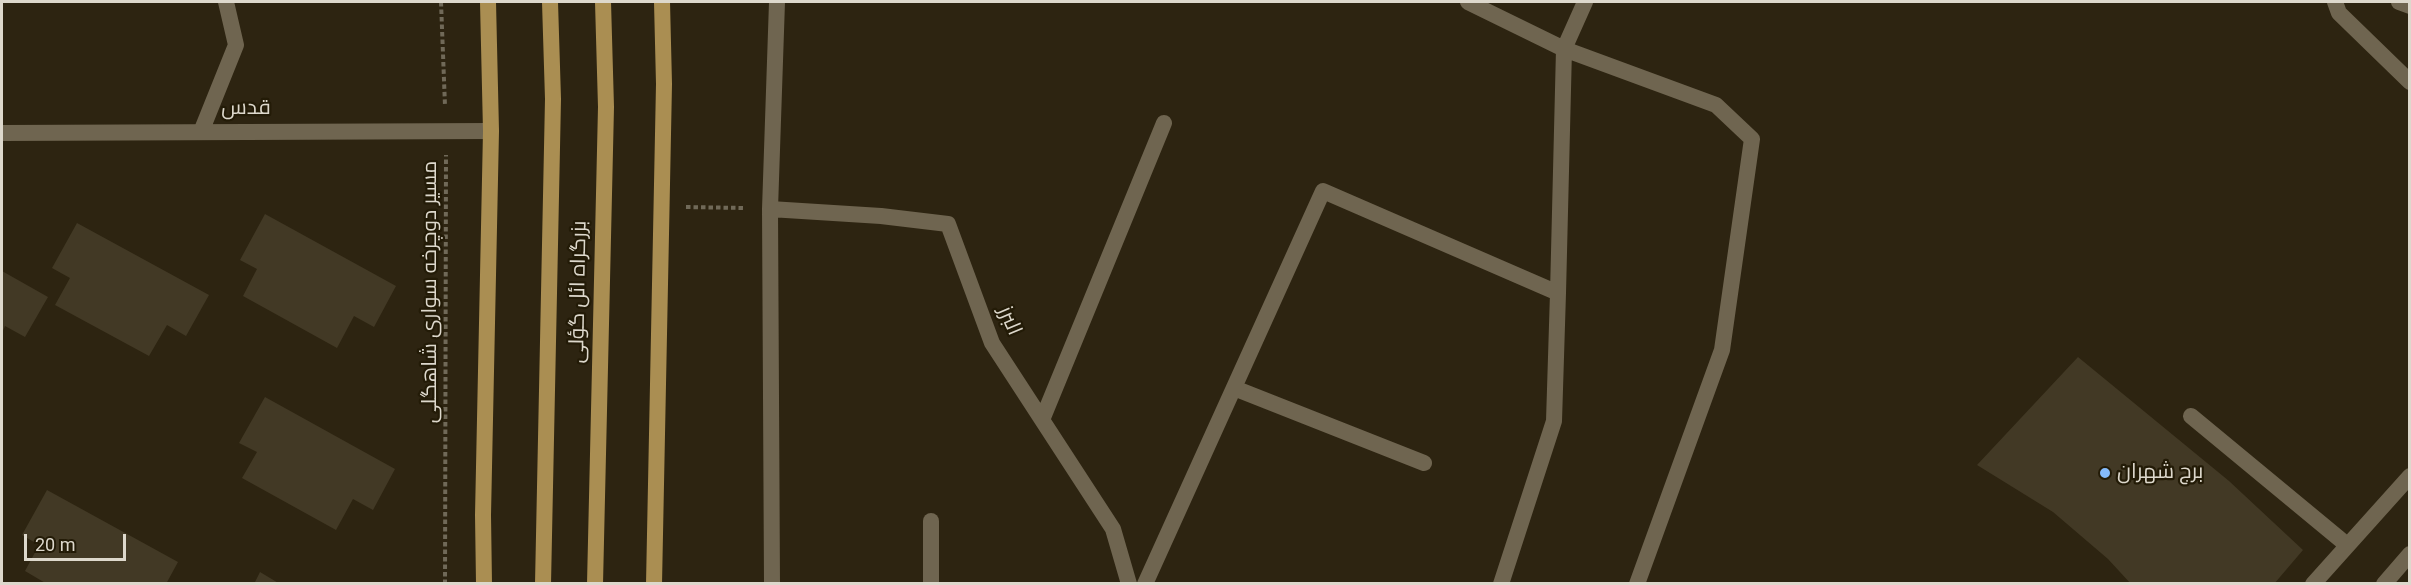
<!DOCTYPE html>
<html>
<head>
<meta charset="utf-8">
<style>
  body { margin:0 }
  #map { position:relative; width:2411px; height:585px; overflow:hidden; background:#2d2411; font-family:Roboto,sans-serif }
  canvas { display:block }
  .frame { position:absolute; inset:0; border:3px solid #ddd8cc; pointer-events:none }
  .scale { position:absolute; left:24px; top:534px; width:102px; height:27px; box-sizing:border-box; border:3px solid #ddd8cc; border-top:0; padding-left:8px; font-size:18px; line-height:21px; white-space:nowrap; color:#ddd8cc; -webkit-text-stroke:4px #231b07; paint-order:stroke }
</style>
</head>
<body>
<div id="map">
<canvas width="2411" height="585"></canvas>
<div class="frame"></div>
<div class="scale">20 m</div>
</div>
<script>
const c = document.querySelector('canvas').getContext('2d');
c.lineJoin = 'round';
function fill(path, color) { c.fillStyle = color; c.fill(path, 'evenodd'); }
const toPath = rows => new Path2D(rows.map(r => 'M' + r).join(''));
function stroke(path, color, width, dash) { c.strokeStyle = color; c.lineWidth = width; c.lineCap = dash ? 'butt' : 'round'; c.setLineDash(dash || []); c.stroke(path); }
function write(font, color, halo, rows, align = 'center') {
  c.font = font + ' Roboto,Cairo,sans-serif'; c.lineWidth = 4.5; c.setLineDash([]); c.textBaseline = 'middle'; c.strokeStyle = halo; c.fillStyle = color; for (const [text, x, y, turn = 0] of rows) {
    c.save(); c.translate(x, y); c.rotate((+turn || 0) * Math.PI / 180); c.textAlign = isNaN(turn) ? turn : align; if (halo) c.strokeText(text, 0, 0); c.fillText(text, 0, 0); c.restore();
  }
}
fill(toPath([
  [265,214,396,286,374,327,354,316,337,348,243,296,257,269,240,260],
  [77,223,209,295,186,336,167,325,149,356,55,305,70,278,52,268],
  [2,271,48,297,25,337,5,326,2,333],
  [2078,357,2229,481,2303,550,2274,584,2131,584,2108,559,2053,512,1977,465],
  [265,397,395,469,373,510,353,499,336,530,242,478,257,452,239,443],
  [47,490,178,562,166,584,47,584,25,571,39,545,22,535],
  [260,572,280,584,254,584]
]), '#423925');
stroke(toPath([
  [441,2,445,106],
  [686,207,744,208],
  [445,584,446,155]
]), '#706958', 4, [4.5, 3]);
stroke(toPath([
  [931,521,931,584]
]), '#6f6550', 16);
stroke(toPath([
  [1468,2,1564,49,1716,105,1752,139,1722,350,1637,584],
  [201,132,236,45,226,2],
  [2,133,491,131],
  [770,209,881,216,948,224,992,343,1113,529,1129,584],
  [1234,388,1424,463],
  [2191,416,2347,545],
  [1042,420,1164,123],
  [772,584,770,209,777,2],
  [1145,584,1323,191,1558,293,1564,49,1585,2],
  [1501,584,1554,421,1558,293],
  [2313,584,2410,476],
  [2384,584,2410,554]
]), '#6f6550', 16);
stroke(toPath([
  [2335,2,2339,13,2410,82],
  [2399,2,2410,6]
]), '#6f6550', 16);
stroke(toPath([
  [484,584,483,515,491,131,488,2],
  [543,584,553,99,550,2],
  [595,584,606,107,603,2],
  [654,584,664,84,662,2]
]), '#aa8e52', 16);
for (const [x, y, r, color] of [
  [2105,473,6,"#85bbfb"]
]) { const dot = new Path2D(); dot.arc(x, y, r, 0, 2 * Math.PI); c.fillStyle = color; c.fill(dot); stroke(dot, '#231b07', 2); }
write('21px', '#ddd8cc', '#231b07', [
  ["قدس",246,109],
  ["مسیر دوچرخه سواری شاهگلی",431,292,-90],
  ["بزرگراه ائل گؤلی",579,292,-89],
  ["البرز",1009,321,67]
]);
write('21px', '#ddd8cc', '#231b07', [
  ["برج شهران",2117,473]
], 'left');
</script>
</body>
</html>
